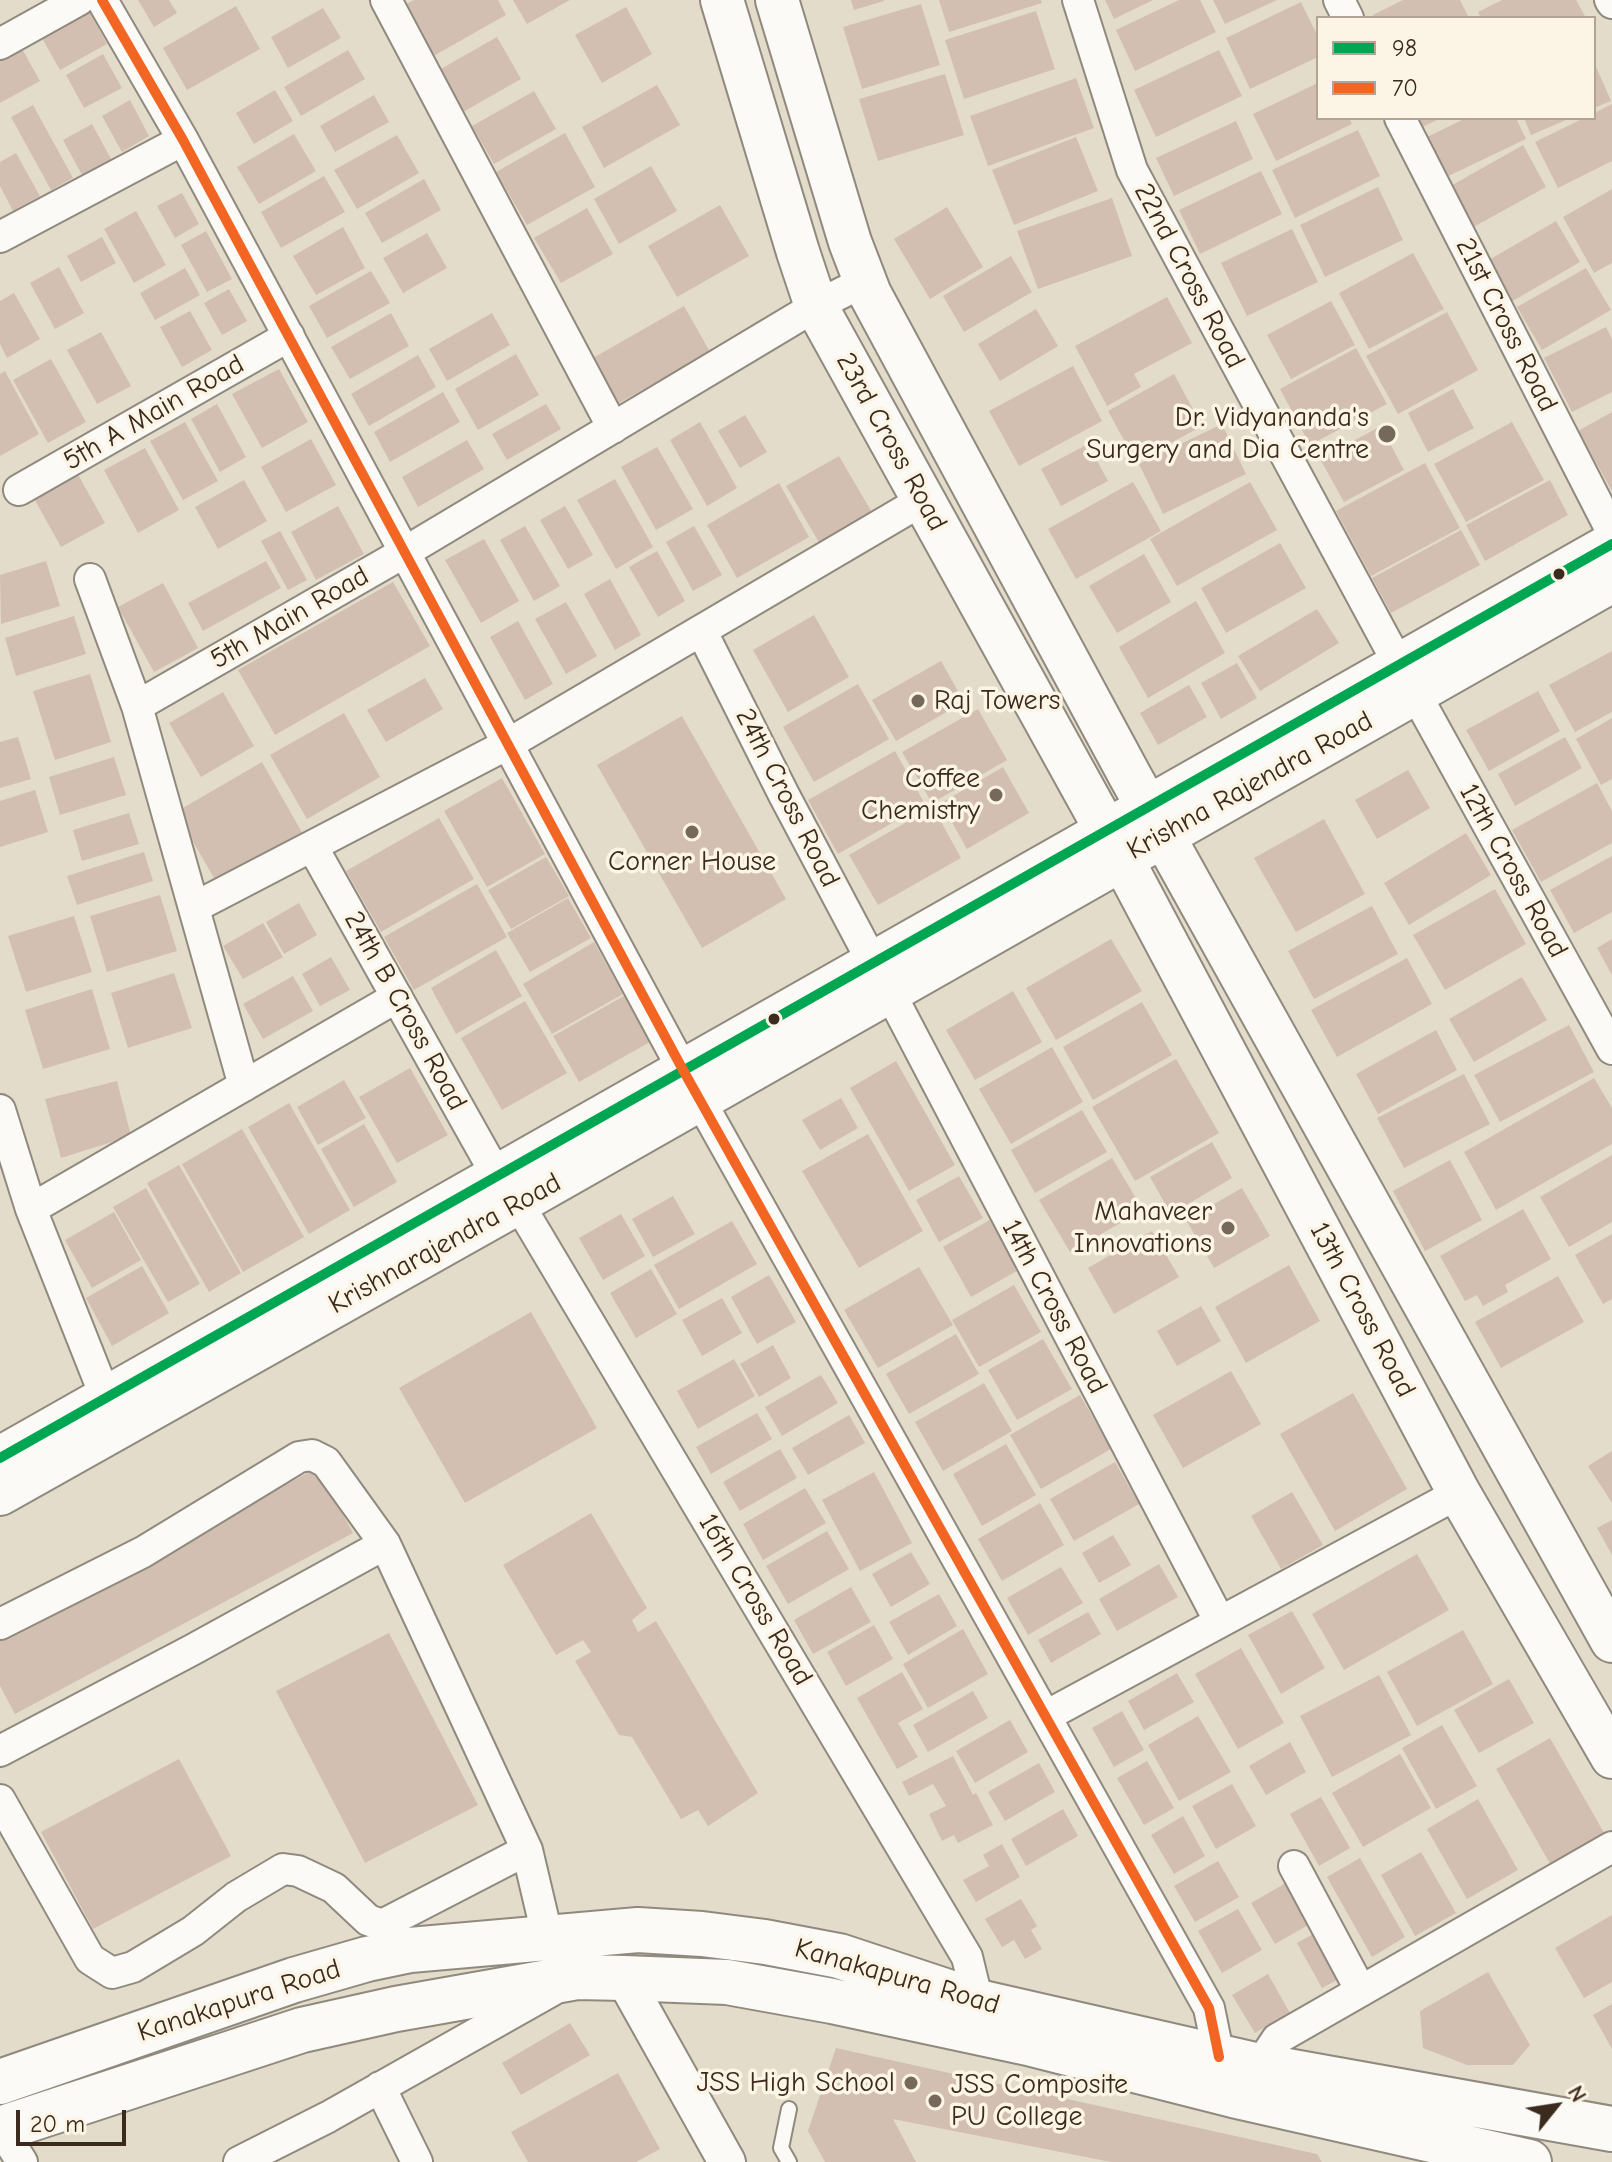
<!DOCTYPE html>
<html>
<head>
<meta charset="utf-8">
<style>
  body { margin:0 }
  #map { position:relative; width:1612px; height:2162px; overflow:hidden; background:#e4dcca; font-family:"Comic Neue",sans-serif }
  canvas { display:block }
  .legend { position:absolute; left:1316px; top:16px; width:280px; height:104px; box-sizing:border-box; background:#fcf5e5; border:2px solid #afa495; margin:0; padding:10px 14px; list-style:none; font-size:24px; color:#3b2a1e }
  .legend li { display:flex; align-items:center; gap:16px; height:40px }
  .legend b { width:40px; border:2px solid #afa495 }
  .north { position:absolute; left:1516px; top:2066px; width:80px; height:80px; -webkit-text-stroke:6px #fcf5e5; paint-order:stroke; rotate:60deg; font-size:22px; font-weight:700; line-height:32px; text-align:center; color:#3b2a1e }
  .north::after { content:''; display:block; margin:auto; width:28px; height:36px; background:#3b2a1e; clip-path:polygon(50% 0,100% 100%,50% 72%,0 100%) }
  .scale { position:absolute; left:16px; top:2110px; width:110px; height:36px; box-sizing:border-box; border:4px solid #3b2a1e; border-top:0; padding-left:10px; font-size:24px; line-height:28px; white-space:nowrap; color:#3b2a1e; -webkit-text-stroke:6px #fcf5e5; paint-order:stroke }
</style>
</head>
<body>
<div id="map">
<canvas width="1612" height="2162"></canvas>
<ul class="legend">
<li><b style="height:10px;background:#00a651"></b>98</li>
<li><b style="height:10px;background:#f26522"></b>70</li>
</ul>
<div class="north">N</div>
<div class="scale">20 m</div>
</div>
<script>
const c = document.querySelector('canvas').getContext('2d');
c.lineJoin = 'round';
function fill(path, color) { c.fillStyle = color; c.fill(path, 'evenodd'); }
const toPath = rows => new Path2D(rows.map(r => 'M' + r).join(''));
function stroke(path, color, width, dash) { c.strokeStyle = color; c.lineWidth = width; c.lineCap = dash ? 'butt' : 'round'; c.setLineDash(dash || []); c.stroke(path); }
function write(font, color, halo, rows, align = 'center') {
  c.font = font + ' "Comic Neue",sans-serif'; c.lineWidth = 7; c.setLineDash([]); c.textBaseline = 'middle'; c.strokeStyle = halo; c.fillStyle = color; for (const [text, x, y, turn = 0] of rows) {
    c.save(); c.translate(x, y); c.rotate((+turn || 0) * Math.PI / 180); c.textAlign = isNaN(turn) ? turn : align; if (halo) c.strokeText(text, 0, 0); c.fillText(text, 0, 0); c.restore();
  }
}
fill(toPath([
  [138,0,169,0,177,13,154,27],
  [414,0,498,0,506,15,430,58,401,7],
  [513,0,570,0,527,24],
  [851,0,884,0,884,1,854,10],
  [939,0,1041,0,1042,3,949,32],
  [1105,0,1153,0,1114,19],
  [1179,0,1200,0,1216,32,1135,71,1116,30],
  [1213,0,1277,0,1225,24],
  [1403,0,1460,0,1469,18,1375,18,1373,15],
  [1502,0,1576,0,1586,18,1481,18,1478,12],
  [1301,2,1318,37,1318,57,1250,89,1226,38],
  [921,4,940,65,862,89,843,27],
  [86,5,107,44,60,70,38,31],
  [236,6,260,49,187,90,163,48],
  [626,7,652,54,602,83,575,35],
  [323,8,341,38,288,68,271,37],
  [1036,11,1055,69,964,99,945,40],
  [497,37,521,79,463,112,439,70],
  [21,47,40,81,0,103,0,59],
  [348,50,365,79,301,116,284,87],
  [1219,50,1242,96,1156,137,1134,90],
  [103,54,122,88,84,108,66,75],
  [1594,62,1611,101,1594,108],
  [945,74,964,135,878,161,859,99],
  [1076,78,1094,128,988,166,970,116],
  [1318,83,1318,118,1349,118,1352,124,1276,161,1253,114],
  [657,85,680,125,604,168,582,127],
  [275,90,293,121,254,144,236,113],
  [534,91,556,129,494,164,472,126],
  [374,95,389,122,335,152,320,126],
  [130,100,149,136,122,152,102,116],
  [1612,104,1612,161,1558,188,1535,142,1584,118,1594,118,1594,113],
  [33,105,73,178,51,190,11,117],
  [1415,118,1441,118,1420,128],
  [1466,118,1516,118,1526,139,1440,180,1421,140],
  [1524,118,1571,118,1531,135],
  [1236,121,1253,159,1174,196,1156,158],
  [92,124,116,168,87,184,63,140],
  [1358,130,1380,176,1295,218,1272,170],
  [565,133,595,187,527,225,496,172],
  [294,134,316,171,259,204,237,167],
  [397,135,419,173,357,209,334,170],
  [1076,137,1098,191,1014,225,992,170],
  [1523,145,1546,187,1470,229,1447,188],
  [16,153,40,196,13,211,0,186,0,162],
  [651,166,677,211,619,244,594,199],
  [1261,171,1282,214,1200,254,1179,210],
  [324,176,345,212,281,248,261,212],
  [424,179,441,210,382,243,365,213],
  [1378,187,1403,240,1325,277,1300,225],
  [1612,189,1612,263,1594,273,1563,217],
  [182,193,199,224,175,238,157,206],
  [1112,198,1132,256,1038,289,1017,231],
  [720,205,749,256,677,297,648,246],
  [947,207,983,267,930,299,894,239],
  [587,208,613,254,561,283,534,238],
  [136,211,166,265,134,283,104,229],
  [1556,221,1580,262,1511,302,1487,261],
  [343,227,365,268,316,295,293,256],
  [1292,229,1318,282,1247,316,1221,263],
  [206,231,232,279,207,292,181,245],
  [427,233,447,268,403,293,383,258],
  [102,237,116,263,81,282,67,256],
  [1413,253,1444,309,1369,349,1339,293],
  [1011,256,1032,292,964,332,943,296],
  [59,267,84,313,55,329,30,283],
  [185,268,200,295,155,320,140,293],
  [1586,268,1611,310,1542,350,1517,307],
  [371,271,390,303,327,338,309,306],
  [229,289,247,321,222,335,204,303],
  [14,293,40,339,7,358,0,344,0,301],
  [1167,297,1192,343,1134,374,1141,387,1107,406,1075,346],
  [1331,301,1355,345,1291,379,1267,335],
  [684,306,710,352,619,403,593,358],
  [1036,309,1058,346,1000,381,978,344],
  [190,311,212,350,182,367,160,327],
  [1447,312,1478,370,1398,414,1366,356],
  [391,313,409,346,350,379,331,347],
  [492,313,510,345,447,381,429,349],
  [1606,327,1612,339,1612,392,1572,412,1544,358],
  [101,332,131,386,97,404,67,350],
  [1356,348,1387,404,1310,445,1280,389],
  [516,354,539,395,478,430,455,389],
  [418,355,436,387,369,426,351,394],
  [51,359,86,422,48,443,13,380],
  [1073,366,1102,421,1019,466,989,411],
  [279,369,308,422,262,448,232,394],
  [5,371,39,434,0,456,0,374],
  [1174,374,1202,426,1136,462,1108,411],
  [1453,389,1474,428,1428,452,1408,413],
  [443,392,460,422,390,462,374,432],
  [217,404,246,457,220,472,191,419],
  [546,404,561,429,507,460,492,434],
  [1612,412,1612,491,1578,431],
  [745,415,767,452,740,468,718,431],
  [185,422,218,481,183,500,150,441],
  [700,422,737,488,707,506,670,440],
  [1512,422,1544,480,1466,522,1434,464],
  [1222,424,1246,474,1163,514,1139,464],
  [1381,426,1404,470,1344,502,1320,459],
  [311,439,336,485,286,512,261,467],
  [467,440,484,469,418,507,402,477],
  [1088,444,1108,481,1061,506,1041,469],
  [657,447,693,509,656,530,621,467],
  [145,448,179,510,138,533,104,470],
  [839,456,877,521,824,551,786,486],
  [1425,463,1460,528,1371,576,1336,511],
  [75,469,105,523,61,547,31,493],
  [615,479,653,547,616,569,577,500],
  [244,480,267,521,218,549,195,507],
  [1550,480,1568,515,1485,561,1466,525],
  [1133,482,1161,531,1076,579,1048,529],
  [1250,482,1277,530,1177,586,1150,539],
  [779,483,809,537,737,578,707,525],
  [338,506,364,554,316,580,291,532],
  [565,506,593,555,568,569,540,520],
  [525,526,560,586,534,601,500,540],
  [694,526,722,575,693,591,666,542],
  [1461,530,1480,565,1391,613,1372,578],
  [280,531,307,580,288,590,261,541],
  [484,539,519,601,481,623,445,560],
  [1280,543,1306,588,1226,633,1201,588],
  [657,551,685,601,658,617,629,567],
  [1144,554,1171,602,1117,633,1089,586],
  [46,561,60,606,1,624,0,575],
  [266,561,281,588,203,631,188,603],
  [610,579,641,635,615,650,584,594],
  [393,582,430,646,275,735,238,670],
  [163,583,198,648,154,672,118,607],
  [1196,601,1225,653,1148,698,1119,647],
  [566,602,597,656,566,674,535,619],
  [1317,609,1339,643,1260,691,1238,656],
  [814,615,849,677,788,712,753,650],
  [74,616,86,654,16,676,5,638],
  [518,621,553,684,525,700,490,637],
  [1612,651,1612,712,1575,732,1549,685],
  [941,661,964,702,896,741,872,700],
  [1237,663,1257,698,1221,719,1201,683],
  [90,674,111,742,55,760,33,691],
  [425,678,443,709,386,742,367,710],
  [858,684,889,739,814,782,783,727],
  [1189,685,1207,717,1158,745,1140,713],
  [1538,691,1560,731,1489,771,1466,730],
  [223,692,254,746,201,777,169,723],
  [978,709,1007,760,932,803,902,752],
  [344,713,380,777,307,819,270,755],
  [682,716,786,899,702,948,597,765],
  [1612,718,1612,779,1601,785,1576,739],
  [18,737,31,779,0,788,0,742],
  [1565,737,1582,768,1515,806,1498,774],
  [895,751,925,804,838,854,808,800],
  [114,757,126,795,60,815,49,777],
  [262,762,304,836,218,885,176,812],
  [1003,767,1029,813,967,849,941,803],
  [1408,770,1430,808,1377,839,1355,800],
  [502,778,545,854,487,887,444,811],
  [1597,783,1612,811,1612,843,1541,882,1512,830],
  [35,790,48,832,0,847,0,801],
  [933,807,961,858,878,905,849,855],
  [129,813,139,844,82,861,73,830],
  [439,818,474,879,381,932,346,871],
  [1324,819,1365,894,1296,932,1254,858],
  [1466,833,1491,875,1409,925,1384,883],
  [144,852,153,881,77,905,67,876],
  [1612,856,1612,912,1574,933,1550,890],
  [546,857,569,896,511,929,488,890],
  [477,884,507,937,414,990,384,937],
  [1495,889,1526,944,1445,990,1413,935],
  [160,895,177,951,107,972,90,916],
  [568,898,591,938,530,972,507,933],
  [299,903,317,935,284,954,266,922],
  [1372,906,1398,954,1314,999,1288,951],
  [74,916,92,972,26,992,8,936],
  [263,923,283,957,243,979,223,946],
  [1111,939,1142,991,1056,1040,1026,988],
  [1612,939,1612,975,1597,948],
  [594,942,623,994,552,1034,523,984],
  [496,950,522,996,456,1034,431,988],
  [331,957,350,990,320,1006,302,974],
  [1407,958,1432,1004,1337,1057,1311,1010],
  [174,973,192,1028,128,1048,111,993],
  [293,976,313,1011,263,1039,243,1004],
  [1522,977,1547,1020,1474,1062,1449,1019],
  [92,989,110,1049,43,1069,25,1010],
  [1013,991,1042,1042,975,1080,946,1030],
  [624,996,650,1042,579,1082,553,1036],
  [525,1001,567,1073,502,1110,461,1038],
  [1142,1002,1172,1055,1093,1100,1063,1047],
  [1569,1025,1594,1072,1500,1122,1474,1075],
  [1436,1030,1457,1070,1378,1114,1356,1074],
  [1052,1047,1083,1102,1011,1144,979,1089],
  [1176,1059,1219,1133,1135,1181,1092,1107],
  [896,1061,955,1165,909,1191,850,1088],
  [410,1068,448,1135,397,1163,359,1097],
  [1464,1074,1490,1124,1404,1168,1377,1118],
  [1594,1078,1612,1108,1612,1144,1496,1210,1464,1152],
  [344,1080,366,1118,318,1145,297,1107],
  [117,1081,131,1136,61,1158,45,1099],
  [841,1098,858,1128,820,1150,802,1120],
  [289,1103,350,1210,309,1234,248,1127],
  [1082,1110,1107,1152,1035,1193,1011,1150],
  [364,1124,397,1182,354,1207,321,1149],
  [242,1129,304,1237,243,1272,182,1164],
  [868,1134,923,1231,859,1268,802,1171],
  [1212,1142,1232,1178,1171,1214,1150,1177],
  [1612,1155,1612,1222,1569,1247,1540,1197],
  [1112,1158,1143,1210,1070,1252,1039,1200],
  [1450,1160,1482,1220,1425,1251,1393,1191],
  [179,1165,241,1273,209,1292,147,1183],
  [959,1176,983,1218,939,1242,916,1200],
  [146,1188,200,1284,168,1302,113,1207],
  [1242,1188,1270,1236,1214,1268,1186,1220],
  [673,1196,695,1234,653,1257,632,1219],
  [1523,1209,1551,1259,1505,1285,1508,1292,1483,1306,1477,1295,1465,1301,1440,1256],
  [114,1212,141,1260,92,1288,65,1240],
  [621,1214,645,1256,603,1280,579,1238],
  [993,1218,1022,1268,971,1297,943,1247],
  [732,1221,757,1264,679,1309,654,1265],
  [1152,1231,1179,1277,1114,1314,1088,1268],
  [1612,1234,1612,1299,1603,1304,1575,1255],
  [1289,1265,1320,1321,1246,1363,1215,1307],
  [142,1266,169,1313,112,1346,86,1298],
  [919,1267,953,1325,878,1368,844,1310],
  [651,1269,677,1314,636,1338,610,1293],
  [769,1275,796,1322,757,1344,731,1297],
  [1558,1276,1584,1322,1501,1368,1475,1322],
  [1014,1285,1041,1332,979,1367,952,1320],
  [722,1298,742,1333,702,1356,682,1320],
  [1201,1306,1221,1341,1177,1366,1157,1331],
  [531,1312,597,1428,465,1503,399,1388],
  [956,1334,979,1374,909,1414,886,1374],
  [1043,1339,1072,1389,1017,1420,988,1370],
  [773,1345,791,1378,759,1397,740,1364],
  [734,1359,755,1396,698,1429,677,1391],
  [1231,1371,1261,1424,1183,1468,1153,1415],
  [821,1375,838,1403,782,1436,765,1407],
  [984,1383,1012,1431,943,1471,915,1422],
  [1353,1393,1407,1489,1335,1531,1280,1434],
  [1080,1395,1111,1449,1041,1489,1010,1435],
  [757,1413,772,1439,711,1474,696,1447],
  [849,1415,865,1443,808,1475,792,1448],
  [1006,1444,1036,1495,982,1526,953,1474],
  [780,1449,797,1478,740,1511,723,1482],
  [1612,1451,1612,1503,1588,1466],
  [1115,1462,1139,1504,1074,1541,1050,1499],
  [317,1468,353,1533,15,1714,0,1686,0,1638],
  [874,1472,912,1543,860,1571,822,1500],
  [805,1488,826,1523,763,1560,743,1524],
  [1292,1492,1323,1545,1281,1569,1251,1516],
  [1040,1503,1064,1545,1002,1581,978,1539],
  [591,1513,647,1608,632,1620,638,1632,656,1621,758,1793,708,1826,698,1810,681,1819,632,1737,619,1735,575,1661,591,1652,583,1640,556,1655,503,1565],
  [1612,1520,1612,1555,1597,1528],
  [827,1531,849,1569,788,1604,766,1566],
  [1113,1535,1131,1565,1099,1583,1082,1553],
  [911,1552,930,1584,891,1607,872,1574],
  [1417,1554,1449,1610,1344,1670,1312,1614],
  [1159,1564,1178,1597,1117,1631,1099,1599],
  [1061,1567,1083,1603,1028,1635,1007,1598],
  [851,1587,871,1622,813,1654,794,1620],
  [939,1594,957,1626,908,1655,889,1622],
  [1292,1611,1325,1668,1281,1694,1248,1635],
  [1088,1612,1101,1634,1051,1663,1038,1640],
  [874,1625,893,1659,846,1686,827,1652],
  [963,1629,988,1674,928,1708,903,1664],
  [1463,1630,1493,1684,1417,1726,1387,1672],
  [389,1633,478,1805,365,1863,276,1691],
  [1241,1648,1284,1723,1238,1749,1195,1674],
  [902,1672,923,1709,898,1723,918,1757,897,1769,857,1698],
  [1177,1673,1194,1702,1144,1730,1128,1701],
  [1379,1675,1411,1735,1332,1777,1300,1716],
  [1509,1679,1534,1723,1479,1753,1454,1710],
  [973,1691,988,1718,928,1752,913,1725],
  [1122,1711,1144,1750,1114,1767,1092,1728],
  [1198,1716,1231,1772,1179,1801,1148,1745],
  [1010,1720,1028,1752,975,1783,956,1751],
  [1442,1725,1477,1786,1436,1809,1402,1748],
  [1550,1738,1607,1838,1553,1869,1496,1769],
  [1290,1742,1306,1772,1266,1795,1249,1766],
  [1400,1754,1431,1808,1363,1847,1332,1793],
  [953,1756,973,1795,976,1793,993,1825,958,1843,954,1835,942,1841,929,1814,946,1806,933,1784,909,1796,902,1782],
  [179,1759,231,1856,93,1929,41,1832],
  [1147,1761,1174,1808,1144,1825,1117,1778],
  [1039,1763,1055,1792,1005,1821,988,1792],
  [1232,1784,1256,1826,1216,1849,1192,1806],
  [1321,1797,1350,1848,1319,1866,1290,1814],
  [1478,1799,1518,1870,1467,1899,1427,1829],
  [1063,1809,1078,1836,1026,1866,1011,1839],
  [1183,1816,1205,1856,1174,1874,1151,1835],
  [1002,1844,1020,1877,976,1902,963,1880,989,1866,983,1855],
  [1421,1852,1456,1913,1415,1936,1381,1875],
  [1360,1858,1405,1937,1372,1957,1327,1877],
  [1218,1861,1239,1897,1195,1922,1174,1886],
  [1286,1883,1310,1924,1275,1944,1251,1903],
  [1021,1899,1037,1926,1031,1930,1042,1949,1025,1959,1014,1940,1002,1947,985,1919],
  [1238,1909,1262,1950,1222,1973,1198,1931],
  [1612,1915,1612,1982,1584,1998,1555,1948],
  [1315,1933,1341,1978,1322,1988,1297,1943],
  [1488,1972,1530,2045,1513,2065,1467,2065,1423,2048,1420,2011],
  [1268,1974,1290,2013,1255,2033,1232,1995],
  [1612,2004,1612,2049,1593,2015],
  [570,2023,590,2055,521,2095,502,2063],
  [836,2048,1317,2154,1322,2162,1111,2162,893,2119,916,2162,825,2162,808,2131],
  [618,2073,660,2149,636,2162,528,2162,511,2132]
]), '#d2bfb1');
const service = toPath([
  [789,2162,781,2148,789,2109]
]);
const minor = toPath([
  [102,0,183,140,683,1070,1209,2008,1219,2057],
  [386,0,613,428],
  [1078,0,1132,170,1399,665],
  [1339,0,1348,18],
  [1610,0,1612,3],
  [0,44,79,0],
  [1400,118,1612,532],
  [0,237,183,140],
  [19,490,289,336],
  [90,579,137,706],
  [702,632,784,795,873,963],
  [1415,693,1612,1049],
  [312,846,497,1176],
  [195,907,508,744,923,500],
  [889,991,1220,1622],
  [244,1086,137,706,405,552,816,306,865,281],
  [0,1110,31,1209,113,1416],
  [518,1203,967,1957,978,2002],
  [31,1209,397,997],
  [0,1624,143,1552,299,1457,312,1455,326,1462,385,1544,527,1850,548,1939],
  [1046,1716,1459,1493],
  [0,1751,192,1650,385,1544],
  [0,1800,90,1959,112,1973,133,1967,193,1931,236,1897,283,1869,298,1871,334,1888,368,1920,382,1925,527,1850],
  [1294,1866,1361,1991],
  [1259,2066,1277,2039,1612,1847],
  [380,2087,417,2162],
  [1,2129,22,2162],
  [239,2162,328,2117,553,1990]
]);
const tertiary = toPath([
  [624,1978,727,2162]
]);
const secondary = toPath([
  [722,0,798,252,816,306,1122,859,1459,1493,1612,1757],
  [777,0,850,242,870,294,1130,776,1612,1641],
  [0,1458,1612,544],
  [0,1494,518,1203,1612,581]
]);
const primary = toPath([
  [0,2082,294,1980,367,1959,410,1950,638,1930,702,1934,765,1942,839,1956,978,2002,1259,2066,1612,2129],
  [0,2129,302,2030,396,2009,577,1977,624,1978,727,1982,832,2001,1028,2043,1233,2095,1529,2162]
]);
stroke(service, '#908a7e', 18);
stroke(minor, '#908a7e', 34);
stroke(tertiary, '#908a7e', 40);
stroke(secondary, '#908a7e', 46);
stroke(primary, '#908a7e', 48);
stroke(service, '#fbfaf7', 14);
stroke(minor, '#fbfaf7', 30);
stroke(tertiary, '#fbfaf7', 36);
stroke(secondary, '#fbfaf7', 42);
stroke(primary, '#fbfaf7', 44);
stroke(toPath([
  [0,1458,1612,544]
]), '#00a651', 10);
stroke(toPath([
  [102,0,183,140,683,1070,1209,2008,1219,2057]
]), '#f26522', 10);
for (const [x, y, r, color] of [
  [1387,434,10,"#76685a"],
  [1559,574,7,"#3b2a1e"],
  [918,701,8,"#76685a"],
  [996,795,8,"#76685a"],
  [692,832,8,"#76685a"],
  [774,1019,7,"#3b2a1e"],
  [1228,1228,8,"#76685a"],
  [911,2083,8,"#76685a"],
  [935,2101,8,"#76685a"]
]) { const dot = new Path2D(); dot.arc(x, y, r, 0, 2 * Math.PI); c.fillStyle = color; c.fill(dot); stroke(dot, '#fcf5e5', 3); }
write('28px', '#3b2a1e', '#fcf5e5', [
  ["22nd Cross Road",1189,276,62],
  ["21st Cross Road",1506,325,63],
  ["5th A Main Road",154,413,-30],
  ["23rd Cross Road",891,442,61],
  ["5th Main Road",290,618,-30],
  ["Krishna Rajendra Road",1250,786,-29],
  ["24th Cross Road",787,798,63],
  ["12th Cross Road",1513,871,61],
  ["24th B Cross Road",405,1011,61],
  ["Krishnarajendra Road",445,1244,-29],
  ["14th Cross Road",1054,1307,62],
  ["13th Cross Road",1362,1310,62],
  ["16th Cross Road",755,1600,59],
  ["Kanakapura Road",897,1977,16],
  ["Kanakapura Road",239,2001,-18]
]);
write('28px', '#3b2a1e', '#fcf5e5', [
  ["Dr. Vidyananda's",1369,418],
  ["Surgery and Dia Centre",1369,450],
  ["Raj Towers",934,701,"left"],
  ["Coffee",980,779],
  ["Chemistry",980,811],
  ["Corner House",692,862,"center"],
  ["Mahaveer",1212,1212],
  ["Innovations",1212,1244],
  ["JSS High School",895,2083],
  ["JSS Composite",951,2085,"left"],
  ["PU College",951,2117,"left"]
], 'right');
</script>
</body>
</html>
